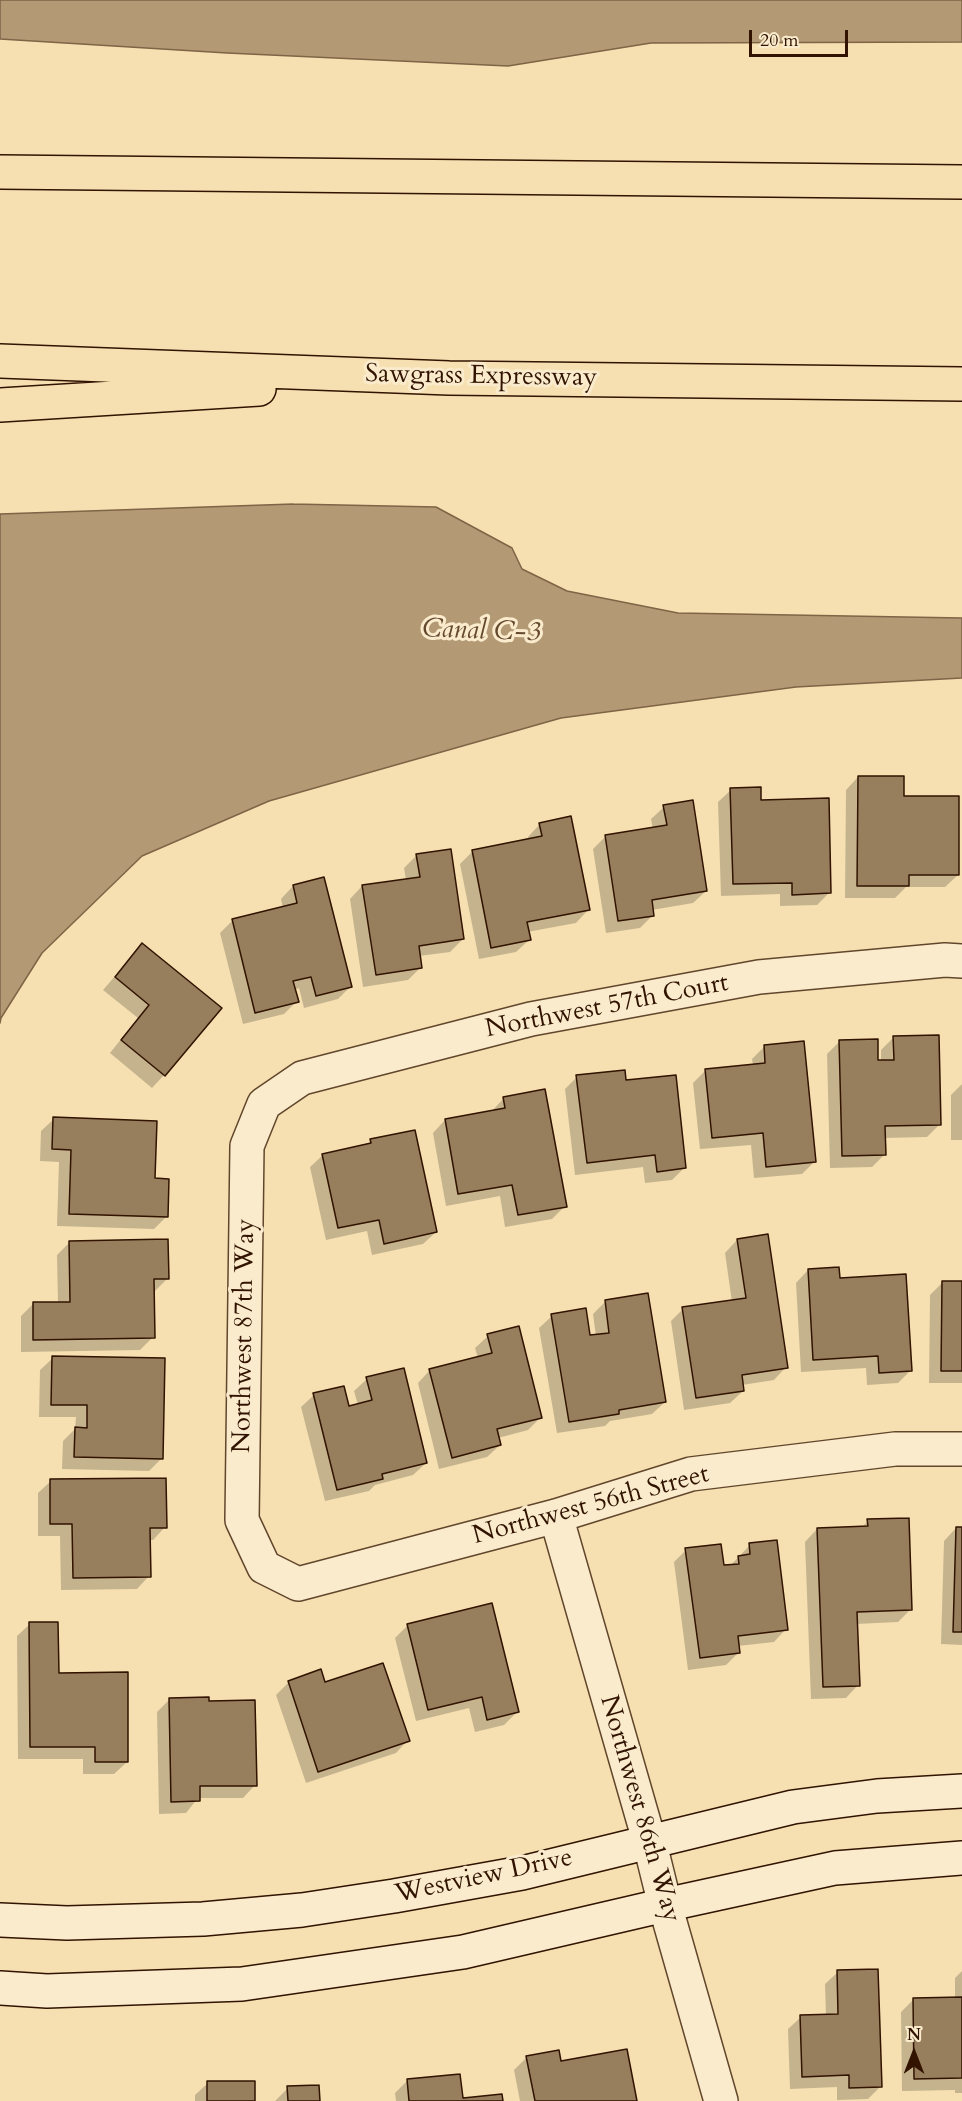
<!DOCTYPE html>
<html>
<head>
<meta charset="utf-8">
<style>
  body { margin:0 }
  #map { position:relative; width:962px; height:2101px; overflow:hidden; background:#f6e0b1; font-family:Cardo,serif }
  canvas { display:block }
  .north { position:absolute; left:884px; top:2023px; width:60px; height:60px; -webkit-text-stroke:4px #f9ebcc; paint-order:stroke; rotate:0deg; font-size:16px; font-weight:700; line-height:24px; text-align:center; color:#311300 }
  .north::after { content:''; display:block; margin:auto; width:21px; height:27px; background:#311300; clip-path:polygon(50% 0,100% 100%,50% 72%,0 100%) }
  .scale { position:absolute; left:749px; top:30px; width:99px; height:27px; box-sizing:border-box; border:3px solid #311300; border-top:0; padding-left:8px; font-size:18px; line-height:21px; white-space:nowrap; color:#311300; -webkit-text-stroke:4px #f9ebcc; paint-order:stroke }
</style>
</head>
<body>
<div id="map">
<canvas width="962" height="2101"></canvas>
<div class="north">N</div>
<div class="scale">20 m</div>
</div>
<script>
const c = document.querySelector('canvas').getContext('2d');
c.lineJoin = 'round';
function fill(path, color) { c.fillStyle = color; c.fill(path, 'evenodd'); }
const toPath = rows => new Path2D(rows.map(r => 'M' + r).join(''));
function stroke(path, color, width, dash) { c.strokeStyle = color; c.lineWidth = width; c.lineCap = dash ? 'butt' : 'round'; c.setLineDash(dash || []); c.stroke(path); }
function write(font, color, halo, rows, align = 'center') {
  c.font = font + ' Cardo,serif'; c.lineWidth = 6; c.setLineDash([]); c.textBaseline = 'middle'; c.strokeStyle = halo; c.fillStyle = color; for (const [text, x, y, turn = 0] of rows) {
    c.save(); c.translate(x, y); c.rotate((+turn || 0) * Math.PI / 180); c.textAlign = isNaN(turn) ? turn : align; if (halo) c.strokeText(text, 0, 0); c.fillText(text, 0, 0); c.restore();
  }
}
const water = toPath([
  [0,0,962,0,962,42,651,43,508,66,227,53,0,39,0,0],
  [293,504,436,507,512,548,522,569,567,591,678,613,962,618,962,678,796,687,561,718,269,801,142,856,42,953,1,1018,0,1023,0,514,293,504]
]);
fill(water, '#b39a75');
stroke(water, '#7f6446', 1.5);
fill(toPath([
  [858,777,903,797,958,875,945,887,906,887,895,898,845,898,846,790],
  [731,790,760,802,830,892,817,905,780,906,780,894,721,896,718,802],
  [664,807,706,891,693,903,652,910,653,915,640,928,606,933,593,849,606,836,653,829,651,819],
  [540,824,588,910,576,923,527,932,529,940,516,952,479,959,460,864,473,851,528,840,528,837],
  [417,855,463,939,450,952,419,956,421,967,408,980,363,987,350,899,362,886,406,880,404,868],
  [293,886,350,987,338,999,304,1008,299,988,294,990,297,1001,284,1014,243,1024,220,933,232,921,283,908,281,899],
  [142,945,164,1075,152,1088,110,1053,138,1018,103,990],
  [893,1038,940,1124,927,1137,884,1138,885,1154,872,1167,830,1168,827,1054,840,1041,881,1062,881,1050],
  [765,1046,815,1161,802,1174,754,1178,751,1145,700,1149,693,1083,706,1070,753,1065,752,1059],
  [577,1077,625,1082,685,1167,672,1180,645,1183,643,1167,575,1175,565,1089],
  [962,1084,962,1140,951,1140,951,1095],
  [504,1098,565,1206,552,1219,505,1227,500,1196,446,1206,433,1133,445,1120,491,1112],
  [54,1119,153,1180,167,1216,154,1229,57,1226,59,1162,40,1161,41,1131],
  [371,1141,436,1232,423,1244,372,1255,367,1231,326,1240,310,1167,323,1155,366,1146],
  [737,1240,786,1367,774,1380,742,1385,743,1391,730,1403,684,1410,671,1321,683,1309,732,1302,725,1253],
  [69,1243,168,1278,155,1291,152,1291,153,1337,140,1350,21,1352,21,1316,33,1304,58,1304,57,1255],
  [808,1270,838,1279,910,1371,898,1383,867,1385,866,1368,801,1372,796,1283],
  [943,1282,962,1282,962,1383,929,1383,930,1295],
  [605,1302,665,1402,652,1414,610,1421,605,1426,557,1433,539,1328,552,1316,589,1337,596,1336,593,1314],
  [488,1336,541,1417,528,1430,498,1438,500,1445,487,1457,439,1469,418,1383,430,1370,478,1358,475,1348],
  [53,1358,162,1458,149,1471,62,1469,63,1441,75,1429,76,1417,39,1417,40,1370],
  [367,1379,426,1463,413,1475,375,1485,369,1491,325,1501,301,1407,314,1395,348,1408,358,1405,354,1391],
  [51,1481,165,1527,153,1540,148,1540,149,1576,137,1589,61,1590,60,1536,38,1536,38,1493],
  [868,1521,911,1609,898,1622,856,1624,858,1685,846,1698,811,1699,805,1542,817,1529,861,1528],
  [956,1528,962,1528,962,1645,941,1644,944,1541],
  [750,1545,786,1629,774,1642,738,1646,739,1652,726,1665,688,1670,674,1562,686,1550,723,1567,730,1566],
  [30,1624,57,1674,127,1762,114,1774,83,1774,83,1759,18,1759,17,1636],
  [408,1625,517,1712,504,1725,475,1732,469,1708,416,1721,395,1638],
  [289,1682,324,1684,408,1740,396,1753,306,1783,276,1695],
  [170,1699,255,1785,243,1798,198,1798,186,1813,159,1814,157,1712],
  [962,1971,962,2093,955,2093,955,2090,902,2091,901,2012,914,1999,955,1999,955,1978],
  [838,1972,881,2086,868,2099,837,2100,837,2087,790,2089,788,2029,801,2017,826,2016,825,1984],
  [527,2057,560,2063,636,2101,520,2101,514,2070],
  [407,2081,462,2100,501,2101,396,2101,395,2093],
  [208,2083,253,2101,195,2101,195,2095],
  [288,2088,318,2101,275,2101]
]), '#0003');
const building = toPath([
  [858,776,904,776,904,796,959,796,959,875,909,875,909,886,857,886,858,776],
  [761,787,761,800,829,798,831,893,792,895,792,883,733,884,730,788,761,787],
  [693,800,707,891,652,900,654,916,618,921,605,835,667,825,663,805,693,800],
  [571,816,590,910,527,922,531,940,491,948,472,850,542,836,539,823,571,816],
  [451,849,464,939,419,946,422,968,376,975,362,885,420,877,416,854,451,849],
  [324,877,352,987,316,996,311,977,293,981,299,1002,255,1013,232,919,297,903,293,885,324,877],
  [142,943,222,1008,165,1076,121,1040,149,1005,115,977,142,943],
  [939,1035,941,1125,885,1126,886,1155,842,1156,839,1040,878,1039,878,1060,894,1060,893,1036,939,1035],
  [804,1041,816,1162,766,1167,763,1133,712,1138,705,1069,765,1063,764,1045,804,1041],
  [625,1070,626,1080,676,1075,686,1168,657,1172,655,1155,587,1163,576,1075,625,1070],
  [545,1089,567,1207,518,1215,512,1185,458,1194,445,1119,505,1108,503,1097,545,1089],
  [53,1117,157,1121,155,1178,169,1179,168,1217,69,1214,71,1150,52,1149,53,1117],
  [415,1130,437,1232,384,1244,379,1220,338,1228,322,1154,371,1143,370,1139,415,1130],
  [768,1234,788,1368,742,1375,744,1391,696,1398,682,1307,746,1298,737,1239,768,1234],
  [168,1239,169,1279,154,1279,155,1338,33,1340,33,1302,70,1302,69,1241,168,1239],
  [839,1267,840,1278,906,1274,912,1371,879,1373,878,1356,813,1360,808,1269,839,1267],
  [942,1281,962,1281,962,1371,941,1371,942,1281],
  [648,1293,666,1402,619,1410,619,1414,569,1422,551,1314,586,1308,590,1335,609,1333,605,1300,648,1293],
  [519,1326,542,1418,497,1429,501,1445,452,1458,429,1369,492,1353,487,1334,519,1326],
  [52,1356,165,1358,163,1459,74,1457,75,1427,87,1428,87,1405,51,1405,52,1356],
  [404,1368,427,1463,382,1474,383,1479,337,1490,313,1393,344,1386,349,1406,372,1400,366,1377,404,1368],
  [166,1478,167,1528,150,1528,151,1577,73,1578,72,1524,50,1524,50,1479,166,1478],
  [909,1518,912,1610,857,1612,860,1686,823,1687,817,1528,868,1526,867,1519,909,1518],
  [956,1527,962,1527,962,1632,953,1632,956,1527],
  [777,1540,788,1630,738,1636,740,1653,700,1658,685,1548,721,1544,724,1565,739,1564,738,1556,750,1554,749,1543,777,1540],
  [492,1603,519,1712,487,1720,482,1697,428,1710,407,1624,492,1603],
  [29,1622,58,1622,59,1673,128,1672,128,1762,95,1762,95,1747,30,1747,29,1622],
  [383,1663,410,1741,318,1772,288,1681,321,1669,325,1682,383,1663],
  [209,1697,209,1701,255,1700,257,1786,200,1786,200,1801,171,1802,169,1698,209,1697],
  [878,1969,882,2087,849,2088,849,2075,802,2077,800,2015,838,2014,837,1970,878,1969],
  [962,1997,962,2078,914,2079,913,1998,962,1997],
  [627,2049,637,2101,535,2101,526,2056,559,2050,561,2061,627,2049],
  [460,2074,463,2098,502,2094,503,2101,409,2101,407,2079,460,2074],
  [207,2081,255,2081,255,2101,207,2101,207,2081],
  [319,2085,320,2101,288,2101,287,2086,319,2085]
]);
fill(building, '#977e5c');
stroke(building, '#311300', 1.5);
const street = toPath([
  [962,961,945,960,759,977,531,1019,302,1078,264,1104,247,1146,242,1520,264,1567,298,1584,556,1516,691,1474,895,1449,962,1449],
  [556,1516,649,1840,665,1905,721,2101]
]);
const secondary = toPath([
  [0,1920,67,1923,203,1919,302,1910,394,1896,522,1873,793,1807,877,1796,962,1791],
  [0,1988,47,1991,242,1984,463,1952,665,1905,835,1868,962,1858]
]);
const highway = toPath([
  [0,172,962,182],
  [0,361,449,378,962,384],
  [0,405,259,389]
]);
stroke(street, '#62462c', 36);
stroke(secondary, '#311300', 36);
stroke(highway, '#311300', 36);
stroke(street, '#f9ebcc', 33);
stroke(secondary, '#f9ebcc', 33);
stroke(highway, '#f6e0b1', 33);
write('26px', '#311300', '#f9ebcc', [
  ["Sawgrass Expressway",481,377,1],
  ["Northwest 57th Court",607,1007,-11],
  ["Northwest 87th Way",245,1336,-89],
  ["Northwest 56th Street",591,1506,-15],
  ["Northwest 86th Way",639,1809,74],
  ["Westview Drive",484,1877,-12]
]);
write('italic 27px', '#65492f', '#f9ebcc', [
  ["Canal C-3",481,632,2]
]);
</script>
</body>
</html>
